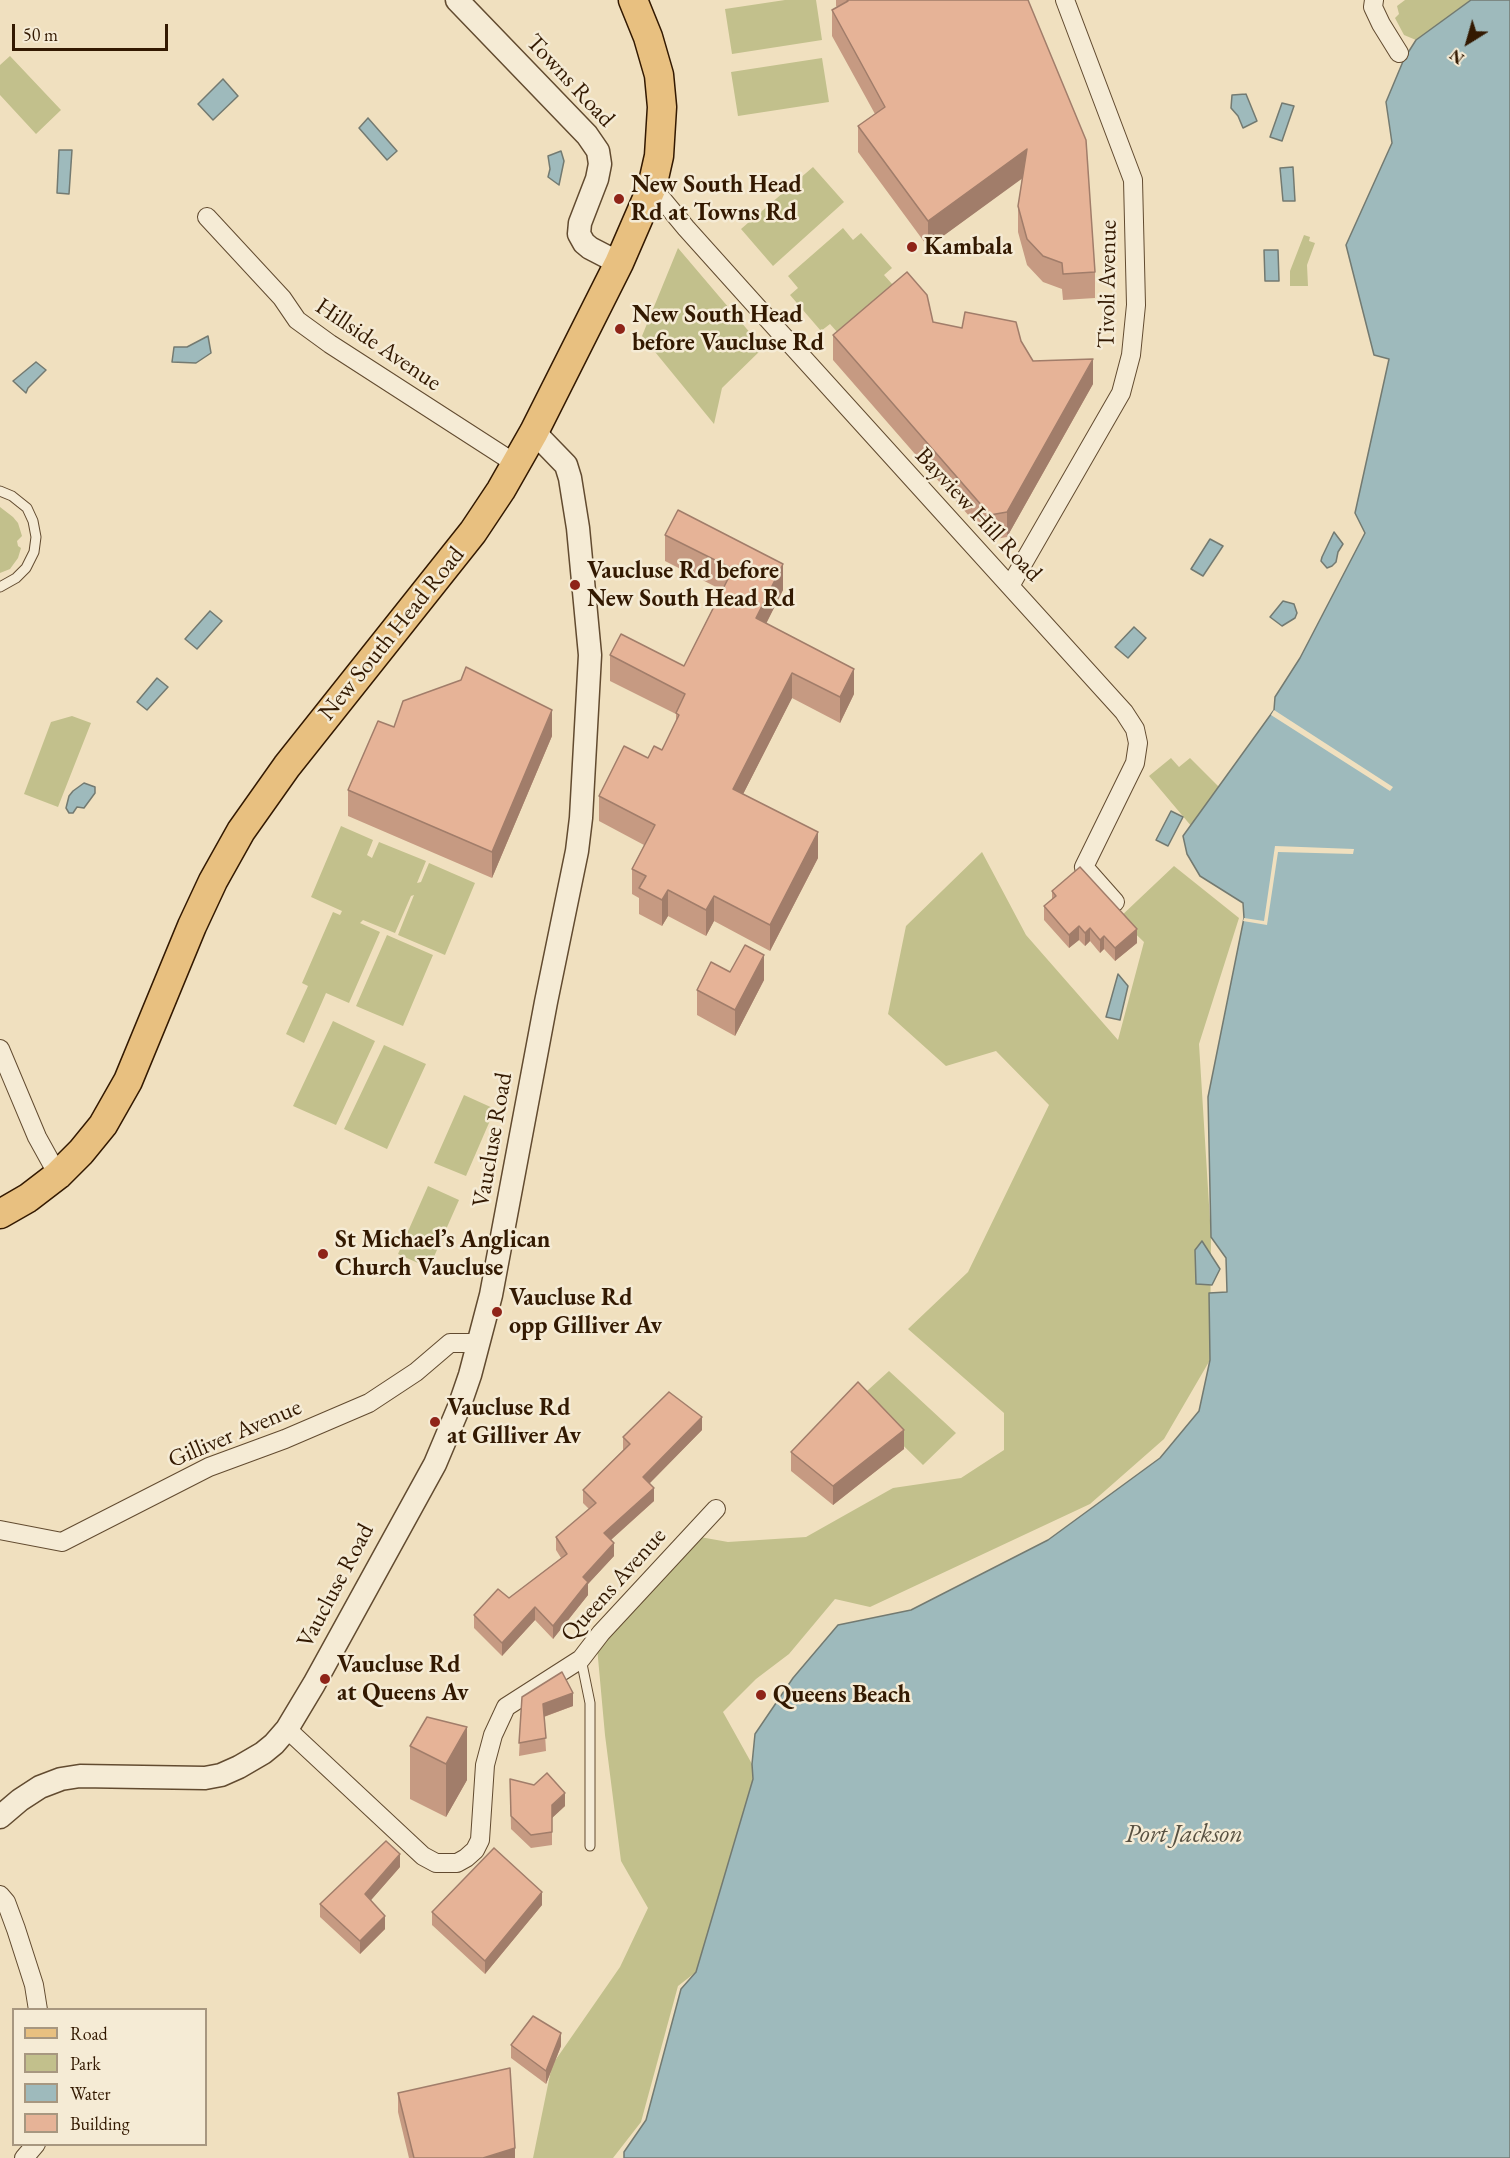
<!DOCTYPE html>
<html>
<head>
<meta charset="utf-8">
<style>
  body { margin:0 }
  #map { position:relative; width:1510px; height:2158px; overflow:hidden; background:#f0e0bf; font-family:"EB Garamond",serif }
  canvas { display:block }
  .legend { position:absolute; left:12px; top:2008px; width:195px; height:138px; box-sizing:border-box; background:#f5ebd5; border:2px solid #a79780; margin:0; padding:8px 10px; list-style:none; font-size:18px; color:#331901 }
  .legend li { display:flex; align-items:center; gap:12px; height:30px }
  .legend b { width:30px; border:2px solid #a79780 }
  .north { position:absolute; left:1438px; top:12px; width:60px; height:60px; -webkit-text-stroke:4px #f5ebd5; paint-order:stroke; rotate:217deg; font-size:16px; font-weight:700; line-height:24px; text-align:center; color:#331901 }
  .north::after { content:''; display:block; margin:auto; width:21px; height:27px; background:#331901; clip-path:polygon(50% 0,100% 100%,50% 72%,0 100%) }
  .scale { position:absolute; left:12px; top:24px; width:156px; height:27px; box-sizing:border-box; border:3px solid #331901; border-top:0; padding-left:8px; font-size:18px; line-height:21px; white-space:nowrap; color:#331901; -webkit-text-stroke:4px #f5ebd5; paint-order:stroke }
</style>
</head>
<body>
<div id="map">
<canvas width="1510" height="2158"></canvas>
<ul class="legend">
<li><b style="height:8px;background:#e8c080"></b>Road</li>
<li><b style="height:16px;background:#c2c08c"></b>Park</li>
<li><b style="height:16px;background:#9ebabc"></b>Water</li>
<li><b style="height:16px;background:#e6b397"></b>Building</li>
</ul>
<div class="north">N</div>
<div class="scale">50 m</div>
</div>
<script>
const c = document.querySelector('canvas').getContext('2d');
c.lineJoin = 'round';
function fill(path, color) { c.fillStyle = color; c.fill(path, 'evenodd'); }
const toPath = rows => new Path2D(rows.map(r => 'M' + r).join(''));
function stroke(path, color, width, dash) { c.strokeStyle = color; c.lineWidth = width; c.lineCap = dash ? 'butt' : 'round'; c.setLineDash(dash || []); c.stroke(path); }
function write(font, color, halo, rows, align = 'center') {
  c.font = font + ' "EB Garamond",serif'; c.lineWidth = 5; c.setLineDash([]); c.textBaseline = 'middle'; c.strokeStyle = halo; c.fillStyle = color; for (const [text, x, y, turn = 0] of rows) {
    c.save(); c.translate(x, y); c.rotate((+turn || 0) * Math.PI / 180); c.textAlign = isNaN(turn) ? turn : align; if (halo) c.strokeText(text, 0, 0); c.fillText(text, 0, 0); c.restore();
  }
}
fill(toPath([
  [785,0,816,0,822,40,732,54,725,9],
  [1405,0,1471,0,1416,40,1404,35,1395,18,1399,14,1397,6],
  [10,56,61,110,36,134,0,95,0,65],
  [822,58,829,102,738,116,731,72],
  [813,167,844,202,773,266,741,229],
  [843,228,853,240,861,233,892,268,884,275,893,285,838,333,830,324,821,331,790,295,798,288,788,276],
  [1304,235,1310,237,1309,241,1315,243,1307,265,1308,286,1290,286,1290,271],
  [678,248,763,348,722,388,714,424,642,336],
  [0,507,13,517,18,523,22,536,17,541,18,546,21,548,18,558,10,569,0,573],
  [72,716,91,723,58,807,24,794,51,722],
  [1171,758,1179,767,1190,758,1220,788,1192,827,1149,776],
  [341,826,373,840,367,855,372,858,379,842,426,861,417,883,421,882,429,863,475,883,445,955,398,935,414,895,411,896,395,933,363,920,360,923,380,932,349,1003,326,993,304,1043,286,1034,308,986,302,983,333,912,340,915,342,911,311,897],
  [982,852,1026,935,1118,1040,1144,942,1119,918,1174,866,1239,918,1199,1044,1211,1237,1210,1360,1164,1439,1090,1504,870,1607,835,1599,789,1654,756,1679,723,1712,752,1764,753,1779,696,1972,678,1986,641,2122,613,2158,533,2158,552,2065,620,1967,648,1908,621,1861,605,1735,597,1647,700,1537,728,1542,806,1537,893,1488,961,1478,1004,1450,1004,1413,908,1329,968,1272,1049,1105,996,1051,946,1066,888,1014,906,926],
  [387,935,433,955,403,1026,356,1006],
  [333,1021,375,1041,336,1125,293,1106],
  [384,1045,426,1064,387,1149,344,1129],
  [464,1095,495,1109,466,1176,434,1163],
  [428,1186,459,1200,429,1268,398,1254],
  [889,1371,956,1433,923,1465,857,1400]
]), '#c2c08c');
const water = toPath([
  [1471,0,1510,0,1510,2158,624,2158,624,2152,646,2120,681,1989,696,1972,753,1779,752,1764,755,1734,793,1678,838,1625,911,1610,1048,1540,1160,1458,1199,1411,1210,1360,1209,1293,1227,1292,1226,1258,1211,1237,1208,1097,1244,918,1243,903,1200,876,1187,854,1183,836,1274,710,1275,697,1300,658,1365,533,1355,513,1389,359,1374,355,1346,245,1392,143,1386,102,1404,59,1416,40,1471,0],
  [223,79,238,96,213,120,198,104,223,79],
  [1246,94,1257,121,1243,128,1238,116,1231,108,1232,95,1246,94],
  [1282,103,1294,106,1282,141,1270,137,1282,103],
  [368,118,397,151,387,160,359,128,368,118],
  [59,150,72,150,69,194,57,193,59,150],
  [561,151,564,161,559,185,548,177,550,169,548,156,561,151],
  [1293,167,1295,201,1283,201,1280,168,1293,167],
  [1264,250,1278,250,1279,281,1265,281,1264,250],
  [208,336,211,353,196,363,172,362,174,347,187,347,208,336],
  [36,362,46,370,28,388,26,393,13,381,36,362],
  [1334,532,1343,544,1338,552,1336,562,1332,566,1327,568,1321,561,1322,557,1334,532],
  [1210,539,1223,546,1203,576,1191,569,1210,539],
  [1283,601,1294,604,1297,613,1295,618,1282,626,1270,617,1283,601],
  [210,611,222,621,197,649,185,639,210,611],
  [1134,627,1146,638,1128,658,1115,647,1134,627],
  [157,678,168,687,147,710,137,702,157,678],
  [84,783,95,787,95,793,84,808,77,807,73,813,69,813,66,808,69,796,73,791,84,783],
  [1171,811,1183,817,1168,846,1156,840,1171,811],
  [1118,974,1128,986,1120,1020,1106,1017,1118,974],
  [1202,1241,1220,1269,1212,1285,1196,1284,1195,1250,1202,1241]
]);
fill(water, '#9ebabc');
stroke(water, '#737a71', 1.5);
fill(toPath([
  [1274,710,1393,787,1390,791,1271,715],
  [1275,846,1354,849,1353,854,1278,852,1267,925,1243,921,1244,918,1264,921]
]), '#f0e0bf');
const service = toPath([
  [0,491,12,496,27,508,33,521,36,537,34,552,26,568,16,578,0,587],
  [581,1659,590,1703,590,1846]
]);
const minor = toPath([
  [1374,0,1373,7,1381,24,1399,53],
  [652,187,686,228,766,317,1124,712,1135,729,1138,743,1135,763,1084,867,1115,902],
  [207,217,282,298,297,320,330,344,516,464],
  [1010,586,1121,393,1131,355,1136,305,1133,180,1065,0],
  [0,1049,37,1137,58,1175],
  [0,1530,62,1542,209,1467,285,1439,369,1403,416,1372,450,1343,478,1343],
  [287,1729,423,1856,436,1863,457,1863,466,1858,475,1850,480,1840,485,1765,493,1735,506,1707,581,1659,601,1633,716,1509],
  [0,1895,6,1902,16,1929,34,1985,38,2010],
  [24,2158,36,2144]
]);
const tertiary = toPath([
  [457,0,587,135,598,151,600,164,597,179,580,223,579,234,584,243,590,248,619,263],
  [0,1817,20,1800,40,1787,61,1779,80,1776,205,1778,221,1775,239,1767,263,1753,274,1744,287,1729,314,1684,435,1464,459,1407,470,1375,491,1295,546,1002,577,851,581,818,590,655,578,528,570,478,566,465,534,432]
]);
const primary = toPath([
  [0,1214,28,1198,58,1175,81,1152,103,1125,128,1081,192,926,213,881,241,831,287,766,473,532,501,490,534,432,619,263,652,187,659,156,662,107,659,75,648,37,633,0]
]);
stroke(service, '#624b30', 11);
stroke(minor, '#624b30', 20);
stroke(tertiary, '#624b30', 25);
stroke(primary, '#331901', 31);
stroke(service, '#f5ebd5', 9);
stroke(minor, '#f5ebd5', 18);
stroke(tertiary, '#f5ebd5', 22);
stroke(primary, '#e8c080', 28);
fill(toPath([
  [836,0,1028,0,1095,272,1095,298,1063,300,1062,289,1043,282,1027,265,1018,232,1018,206,1022,178,928,247,858,152,858,126,875,114,832,36,832,10,837,7,836,6],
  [933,322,1021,341,1033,361,1093,384,1007,537,990,540,833,360,833,335],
  [665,535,783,590,766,623,854,694,840,723,792,698,743,794,818,858,770,951,714,921,706,936,668,916,662,926,639,914,639,898,632,894,632,869,644,845,599,821,599,796,648,758,662,750,676,722,676,714,610,681,610,655,684,666,722,590,665,561],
  [394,727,552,736,492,878,348,816,348,790],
  [1052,891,1137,943,1115,961,1104,949,1100,953,1090,941,1085,946,1079,940,1069,948,1044,920,1044,906,1052,899],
  [730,972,764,980,735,1036,697,1015,697,990],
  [702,1430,649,1484,654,1501,611,1540,614,1556,588,1584,588,1595,553,1639,535,1620,502,1656,474,1628,474,1615,509,1598,561,1558,556,1550,556,1537,589,1509,583,1503,583,1490,623,1450,623,1437],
  [904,1449,833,1505,791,1471,791,1452],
  [522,1697,573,1706,544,1717,546,1751,519,1756],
  [467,1727,467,1780,446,1817,410,1799,410,1746],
  [510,1779,565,1806,552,1818,552,1845,531,1848,511,1829],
  [400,1867,370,1901,385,1929,360,1954,320,1917,320,1904],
  [542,1905,485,1974,432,1925,432,1912],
  [511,2045,561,2046,546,2084,511,2058],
  [398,2093,515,2158,409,2158,398,2112]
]), '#c69a82');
fill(toPath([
  [1027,149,1027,175,928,247,928,221],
  [1093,359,1093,384,1007,537,1007,512],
  [783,564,783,590,756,644,756,618],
  [854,669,854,694,840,723,840,697],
  [792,673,792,698,733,814,733,789],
  [552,710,552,736,492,878,492,852],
  [818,832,818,858,770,951,770,925],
  [668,890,668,916,662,926,662,900],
  [714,896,714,921,706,936,706,910],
  [1079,926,1079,940,1069,948,1069,935],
  [1090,928,1090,941,1085,946,1085,933],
  [1137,929,1137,943,1115,961,1115,948],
  [1104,936,1104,949,1100,953,1100,940],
  [764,955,764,980,735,1036,735,1010],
  [702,1417,702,1430,643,1490,643,1477],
  [904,1430,904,1449,833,1505,833,1486],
  [654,1488,654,1501,604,1546,604,1533],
  [614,1543,614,1556,588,1584,588,1595,553,1639,553,1626,583,1577],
  [535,1607,535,1620,502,1656,502,1643],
  [573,1693,573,1706,543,1717,543,1704],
  [467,1727,467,1780,446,1817,446,1764],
  [565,1793,565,1806,552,1818,552,1805],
  [400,1854,400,1867,365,1907,365,1894],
  [542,1892,542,1905,485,1974,485,1961],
  [385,1916,385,1929,360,1954,360,1941],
  [561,2033,561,2046,546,2084,546,2071],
  [515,2148,515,2158,483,2158]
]), '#a17d6a');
const building = toPath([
  [847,0,1028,0,1086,140,1095,272,1063,274,1062,263,1043,256,1027,239,1018,206,1027,149,928,221,858,126,885,107,832,10,848,1,847,0],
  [907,272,927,295,933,322,962,328,965,312,1016,322,1021,341,1033,361,1093,359,1007,512,990,515,833,335,907,272],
  [678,510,783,564,756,618,854,669,840,697,792,673,733,789,818,832,770,925,714,896,706,910,668,890,662,900,639,888,646,876,632,869,655,825,599,796,624,746,648,758,654,746,662,750,679,715,676,713,685,694,610,655,621,634,684,666,733,569,665,535,678,510],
  [466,667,552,710,492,852,348,790,378,721,394,727,403,701,461,680,466,667],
  [1080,867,1137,929,1115,948,1104,936,1100,940,1090,928,1085,933,1079,926,1069,935,1044,906,1056,896,1052,891,1080,867],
  [745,945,764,955,735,1010,697,990,711,962,730,972,745,945],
  [858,1382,904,1430,833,1486,791,1452,858,1382],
  [669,1392,702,1417,643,1477,654,1488,604,1533,614,1543,583,1577,588,1582,553,1626,535,1607,502,1643,474,1615,498,1589,509,1598,567,1554,556,1537,596,1503,583,1490,630,1444,623,1437,669,1392],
  [562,1672,573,1693,543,1704,546,1738,519,1743,522,1697,562,1672],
  [427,1717,467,1727,446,1764,410,1746,427,1717],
  [547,1773,565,1793,552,1805,552,1832,531,1835,511,1816,510,1779,534,1785,547,1773],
  [386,1841,400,1854,365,1894,385,1916,360,1941,320,1904,386,1841],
  [494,1848,542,1892,485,1961,432,1912,494,1848],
  [533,2016,561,2033,546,2071,511,2045,533,2016],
  [510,2068,515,2148,483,2158,414,2158,398,2093,510,2068]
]);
fill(building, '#e6b397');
stroke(building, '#a17d6a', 1.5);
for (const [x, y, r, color] of [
  [619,199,6,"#8f2418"],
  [912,247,6,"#8f2418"],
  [620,329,6,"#8f2418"],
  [575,585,6,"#8f2418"],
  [323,1254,6,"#8f2418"],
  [497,1312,6,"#8f2418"],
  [435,1422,6,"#8f2418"],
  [325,1679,6,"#8f2418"],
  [761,1695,6,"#8f2418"]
]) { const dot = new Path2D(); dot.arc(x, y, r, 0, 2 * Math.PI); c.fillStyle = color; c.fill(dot); stroke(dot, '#f5ebd5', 2); }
write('24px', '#331901', '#f5ebd5', [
  ["Towns Road",570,81,47],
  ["Tivoli Avenue",1108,284,-89],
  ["Hillside Avenue",378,345,34],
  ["Bayview Hill Road",978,515,47],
  ["New South Head Road",392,634,-51],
  ["Vaucluse Road",493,1140,-80],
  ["Gilliver Avenue",235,1434,-23],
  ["Queens Avenue",614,1585,-48],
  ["Vaucluse Road",336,1586,-62]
]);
write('bold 24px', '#331901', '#f5ebd5', [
  ["New South Head",631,185],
  ["Rd at Towns Rd",631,213],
  ["Kambala",924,247],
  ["New South Head",632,315],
  ["before Vaucluse Rd",632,343],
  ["Vaucluse Rd before",587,571],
  ["New South Head Rd",587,599],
  ["St Michael’s Anglican",335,1240],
  ["Church Vaucluse",335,1268],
  ["Vaucluse Rd",509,1298],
  ["opp Gilliver Av",509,1326],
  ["Vaucluse Rd",447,1408],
  ["at Gilliver Av",447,1436],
  ["Vaucluse Rd",337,1665],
  ["at Queens Av",337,1693],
  ["Queens Beach",773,1695]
], 'left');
write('italic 26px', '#585142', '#f5ebd5', [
  ["Port Jackson",1184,1835]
]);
</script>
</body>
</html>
